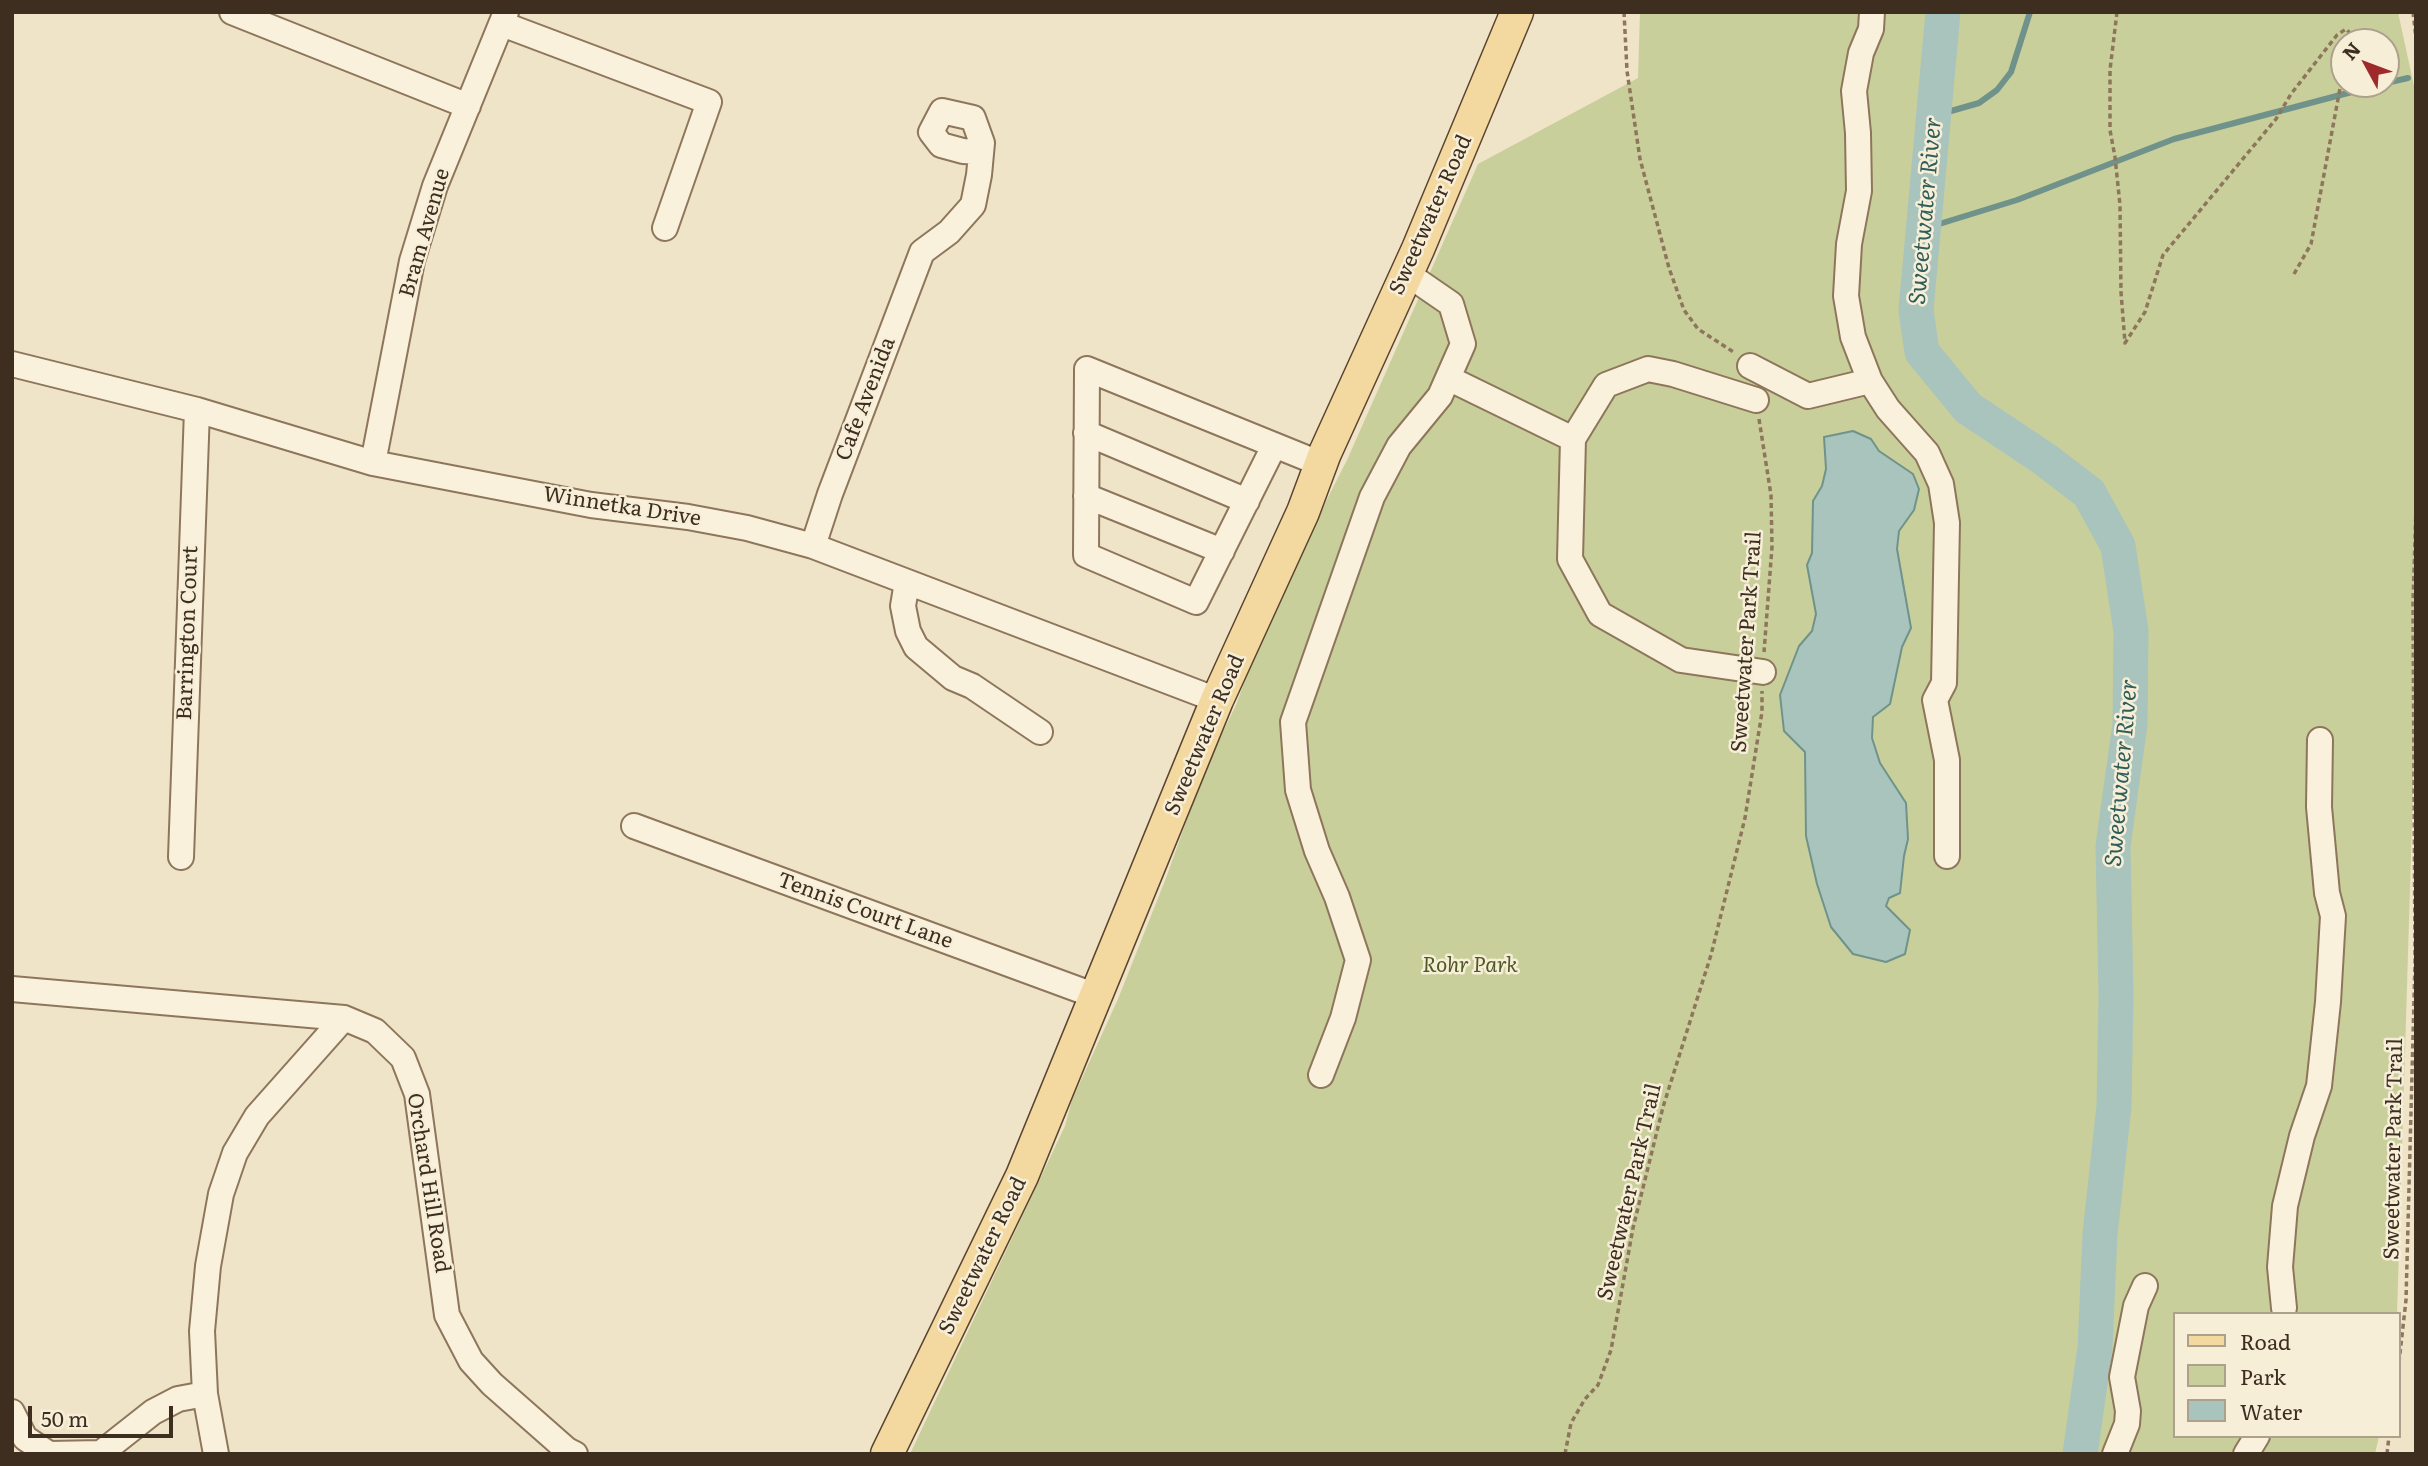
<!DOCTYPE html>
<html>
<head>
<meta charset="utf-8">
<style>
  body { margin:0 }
  #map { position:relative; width:2428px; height:1466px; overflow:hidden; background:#f0e4c8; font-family:Literata,serif }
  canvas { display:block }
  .frame { position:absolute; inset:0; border:14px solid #3d2e20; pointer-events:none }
  .legend { position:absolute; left:2173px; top:1312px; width:228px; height:126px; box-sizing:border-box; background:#f7eed8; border:2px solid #ada18e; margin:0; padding:9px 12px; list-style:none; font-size:21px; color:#3d2e20 }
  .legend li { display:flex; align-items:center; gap:14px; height:35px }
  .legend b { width:35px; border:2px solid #ada18e }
  .north { position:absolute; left:2330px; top:28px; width:70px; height:70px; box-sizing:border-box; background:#f7eed8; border:2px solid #ada18e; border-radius:50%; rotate:311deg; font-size:19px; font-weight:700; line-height:28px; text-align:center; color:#3d2e20 }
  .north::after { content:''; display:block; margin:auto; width:24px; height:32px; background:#9e2a2b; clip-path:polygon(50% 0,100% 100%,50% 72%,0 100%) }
  .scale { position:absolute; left:28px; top:1406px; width:145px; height:32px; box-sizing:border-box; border:4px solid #3d2e20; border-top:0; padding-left:9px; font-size:21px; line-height:24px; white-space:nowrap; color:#3d2e20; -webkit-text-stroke:5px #f7eed8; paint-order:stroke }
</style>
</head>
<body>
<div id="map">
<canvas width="2428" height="1466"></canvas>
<div class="frame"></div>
<ul class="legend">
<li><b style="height:9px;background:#f3d9a0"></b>Road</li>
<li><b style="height:19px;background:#c9cf9b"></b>Park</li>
<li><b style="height:19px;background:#a9c4bc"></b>Water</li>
</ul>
<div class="north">N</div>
<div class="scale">50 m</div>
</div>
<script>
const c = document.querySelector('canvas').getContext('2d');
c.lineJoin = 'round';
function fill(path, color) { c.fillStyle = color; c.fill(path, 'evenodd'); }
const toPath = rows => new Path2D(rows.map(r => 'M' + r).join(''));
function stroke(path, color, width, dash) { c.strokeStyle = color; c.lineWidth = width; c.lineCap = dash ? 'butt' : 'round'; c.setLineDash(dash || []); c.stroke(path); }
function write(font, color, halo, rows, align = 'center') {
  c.font = font + ' Literata,serif'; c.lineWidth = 5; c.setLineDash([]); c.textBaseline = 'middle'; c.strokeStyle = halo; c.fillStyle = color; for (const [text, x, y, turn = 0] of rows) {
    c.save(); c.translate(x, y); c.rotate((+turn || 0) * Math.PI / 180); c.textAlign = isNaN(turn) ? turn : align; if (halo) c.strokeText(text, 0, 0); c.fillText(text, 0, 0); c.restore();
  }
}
fill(toPath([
  [1640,12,2398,12,2416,95,2416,692,2397,1314,2174,1314,2174,1436,2379,1436,2375,1454,910,1454,1065,1126,1072,1100,1118,999,1166,878,1205,769,1236,705,1256,650,1294,564,1347,460,1478,164,1638,78],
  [2344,42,2386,42,2386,84,2344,84]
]), '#c9cf9b');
const water = toPath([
  [1853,431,1871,439,1879,451,1913,474,1919,489,1914,510,1899,531,1897,549,1911,628,1902,647,1890,704,1873,717,1872,738,1880,763,1906,803,1908,839,1904,856,1900,893,1889,898,1886,906,1910,930,1905,954,1886,962,1853,954,1831,927,1817,884,1806,836,1805,752,1784,731,1780,695,1799,646,1812,631,1816,614,1807,565,1812,553,1813,501,1822,486,1826,469,1824,437,1853,431]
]);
fill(water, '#a9c4bc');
stroke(water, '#6f938a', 2);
stroke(toPath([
  [2386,83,2408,78],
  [1935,109,1951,111,1979,103,1997,90,2011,72,2030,12],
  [1923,229,2017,200,2174,139,2382,84]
]), '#6f938a', 6);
stroke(toPath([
  [1943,12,1916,310,1922,352,1968,408,2043,458,2089,493,2118,546,2131,631,2130,724,2113,846,2116,995,2114,1106,2100,1234,2095,1348,2080,1454]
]), '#a9c4bc', 35);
const minor = toPath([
  [232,12,468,106],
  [1872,12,1871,29,1861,53,1854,91,1858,133,1859,191,1849,244,1846,296,1853,337,1870,381,1888,409,1927,453,1941,484,1947,523,1944,683,1935,700,1947,760,1947,856],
  [502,24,709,102,665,228],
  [12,364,197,410,373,463,591,505,688,517,747,528,813,546,1217,700],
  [1750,366,1808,396,1870,381],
  [1448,378,1573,439,1570,559,1600,614,1681,660,1763,672],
  [1086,433,1247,501],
  [1573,439,1606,385,1648,369,1673,374,1756,400],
  [1274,446,1196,602,1086,555,1087,369,1321,464],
  [373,463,412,261,435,186,506,12],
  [1086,496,1222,551],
  [813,546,830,494,922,252,949,232,973,205,979,175,982,143,973,118,942,111,931,132,941,145,963,151,981,152],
  [907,582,903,606,908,631,916,647,953,678,972,686,1040,732],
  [634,826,1096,996],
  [181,857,197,410],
  [12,989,344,1018,375,1031,403,1058,417,1094,447,1315,471,1361,492,1384,567,1450,575,1454],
  [1321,1075,1343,1018,1358,960,1337,897,1317,851,1298,790,1293,722,1372,497,1399,446,1440,396,1463,344,1451,304,1406,273],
  [2284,1308,2280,1267,2285,1206,2302,1136,2319,1086,2328,1002,2333,916,2327,893,2319,807,2320,740],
  [12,1412,25,1438,49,1454,101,1453,153,1412,178,1399,205,1394],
  [216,1454,205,1394,202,1331,208,1266,221,1194,235,1153,257,1116,344,1018],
  [2115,1454,2127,1424,2128,1411,2122,1377,2136,1306,2145,1286],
  [2246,1454,2257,1436]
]);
const major = toPath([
  [887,1454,1022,1176,1217,700,1303,512,1325,453,1418,249,1517,12]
]);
stroke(minor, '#8d765c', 28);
stroke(major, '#5b4430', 35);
stroke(toPath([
  [1624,12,1627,71,1640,159,1669,268,1684,310,1698,329,1735,353],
  [2117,12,2110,70,2110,130,2115,157,2120,205,2121,292,2125,343,2145,312,2163,255,2276,119,2291,94,2337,35,2346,29,2350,33,2348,42],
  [2413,12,2416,38],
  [2294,274,2311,244,2344,67],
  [1759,419,1771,495,1772,547,1764,652],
  [2398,1371,2406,1300,2415,962,2413,603,2416,507],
  [1565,1454,1571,1423,1585,1399,1598,1385,1611,1350,1633,1228,1663,1107,1711,955,1745,818,1762,712,1762,691],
  [2387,1454,2389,1436]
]), '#8d765c', 3.5, [5, 3.5]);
stroke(minor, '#faf1dc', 24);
stroke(major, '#f3d9a0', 32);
write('21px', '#3d2e20', '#f7eed8', [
  ["Sweetwater Road",1431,215,-66],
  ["Bram Avenue",425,233,-74],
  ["Cafe Avenida",866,399,-69],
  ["Winnetka Drive",622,507,9],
  ["Barrington Court",188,633,-88],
  ["Sweetwater Park Trail",1747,642,-86],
  ["Sweetwater Road",1205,735,-67],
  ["Tennis Court Lane",865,911,20],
  ["Sweetwater Park Trail",2394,1149,-89],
  ["Orchard Hill Road",428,1183,81],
  ["Sweetwater Park Trail",1630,1192,-77],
  ["Sweetwater Road",983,1256,-64]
]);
write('italic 21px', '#4d5a26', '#f7eed8', [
  ["Rohr Park",1470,966]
]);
write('italic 23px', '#2f5d5a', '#f7eed8', [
  ["Sweetwater River",1926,211,-85],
  ["Sweetwater River",2122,773,-85]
]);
</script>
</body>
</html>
